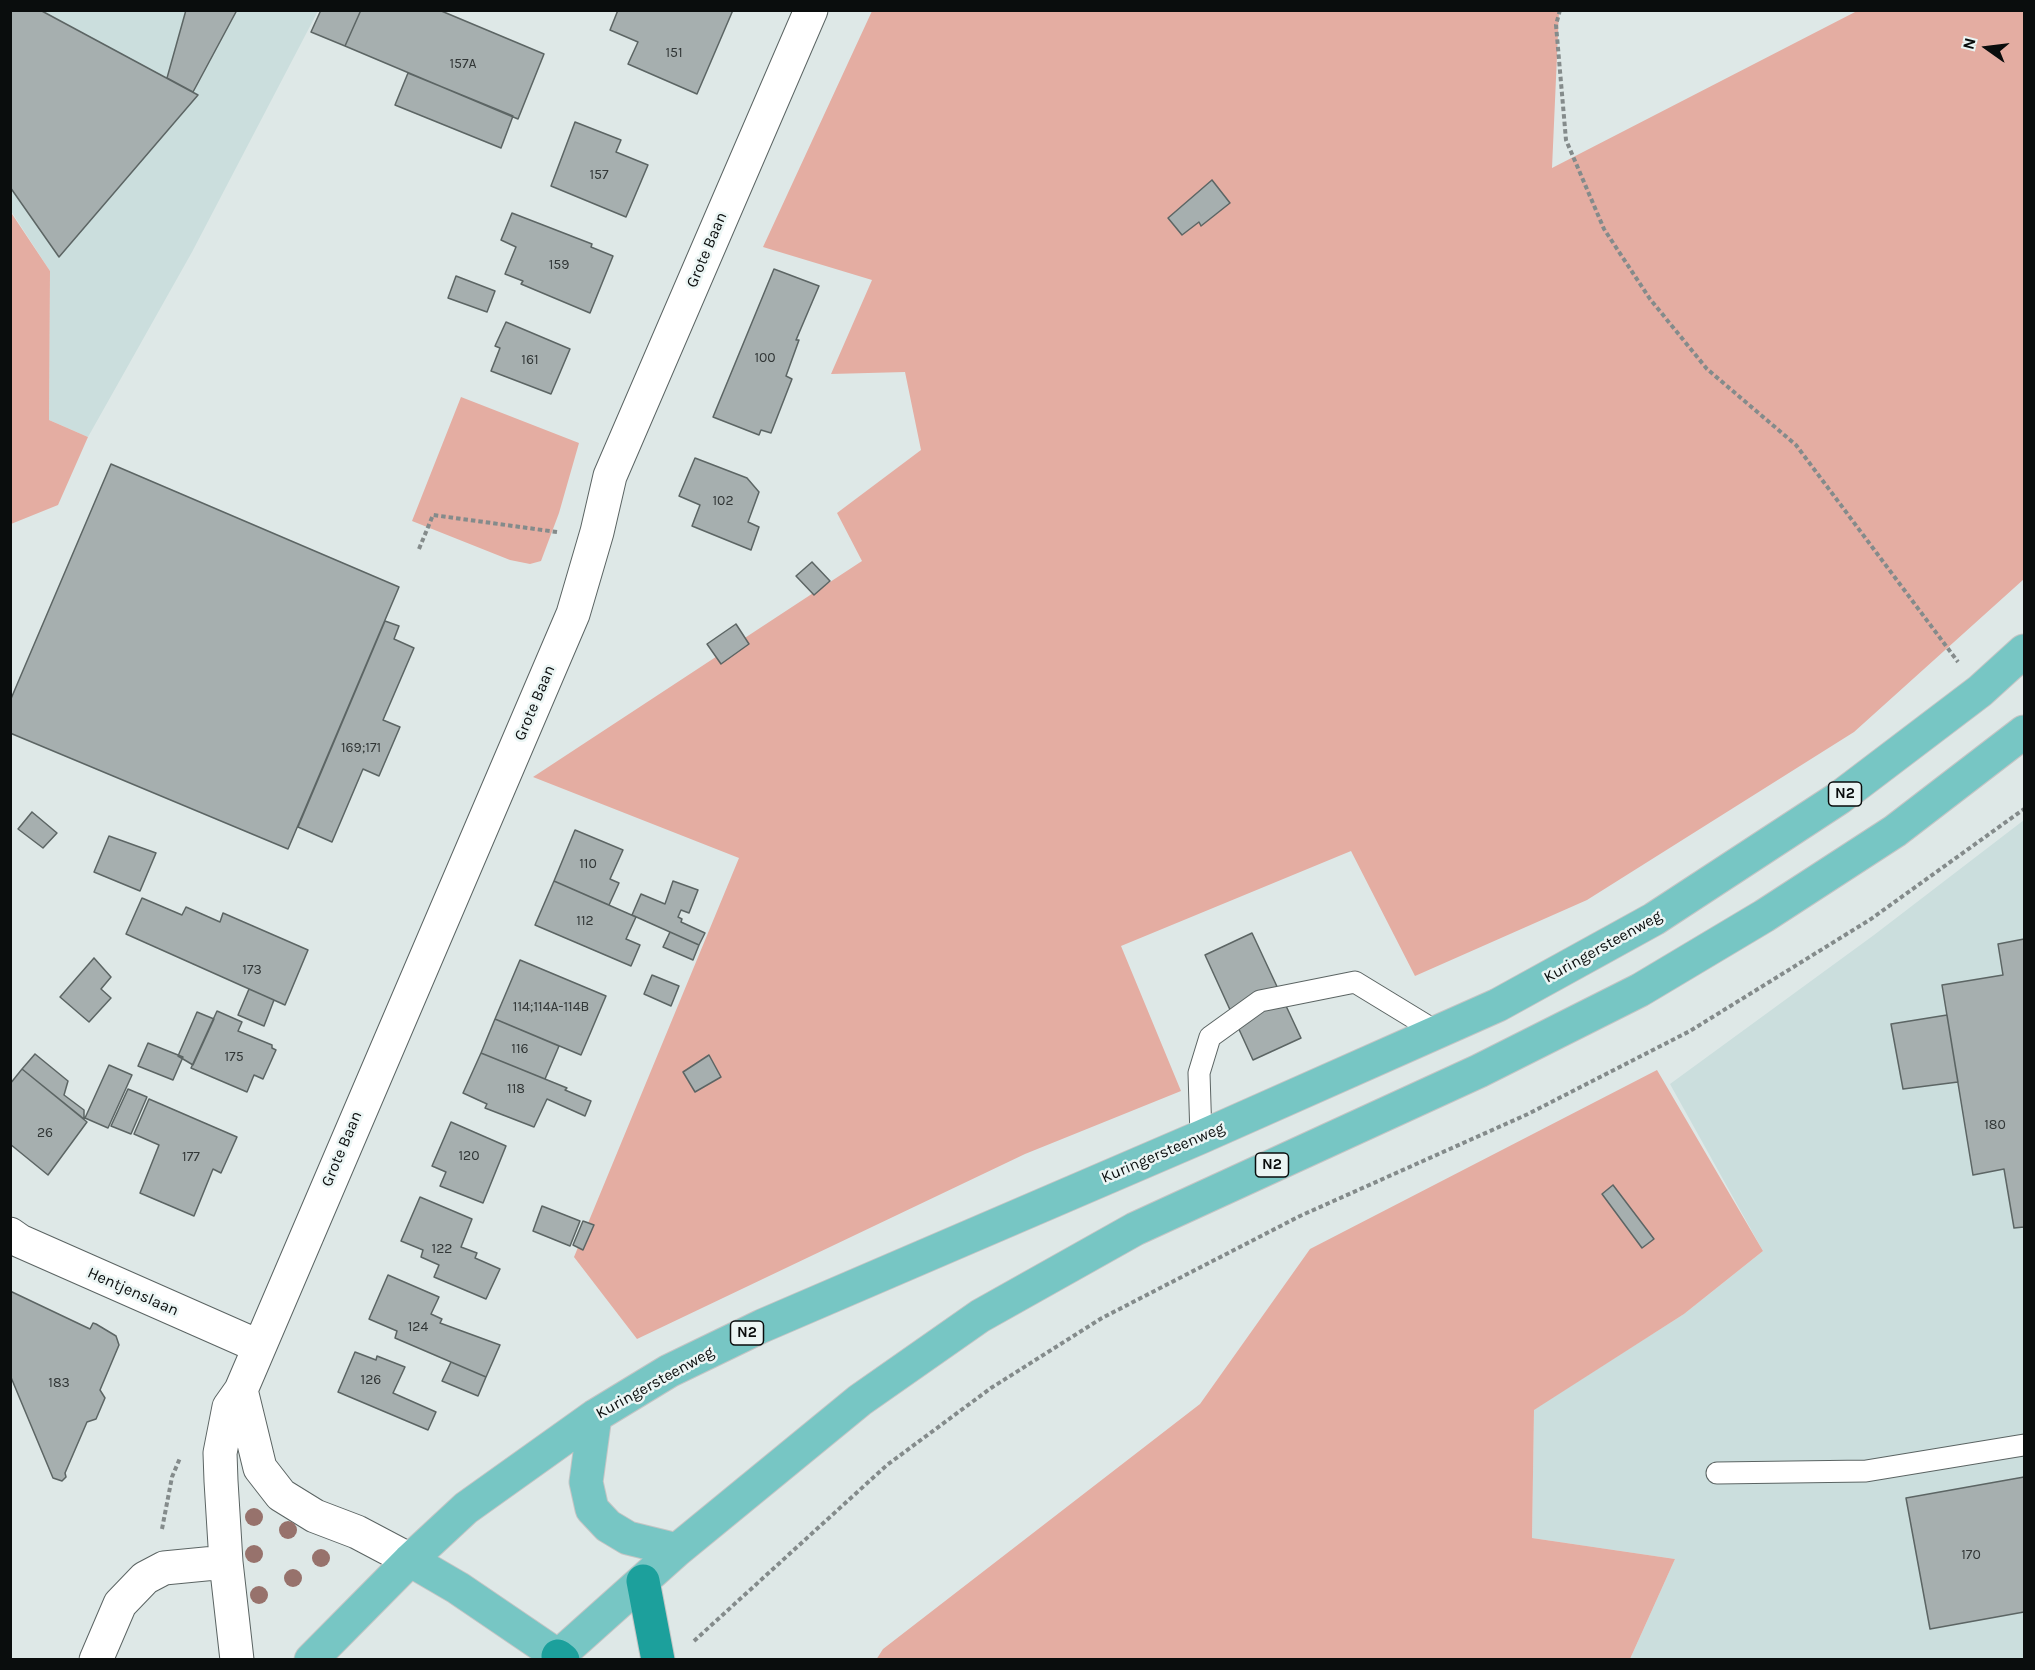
<!DOCTYPE html>
<html>
<head>
<meta charset="utf-8">
<style>
  body { margin:0 }
  #map { position:relative; width:2035px; height:1670px; overflow:hidden; background:#dee8e7; font-family:Karla,sans-serif }
  canvas { display:block }
  .frame { position:absolute; inset:0; border:12px solid #0a0d0d; pointer-events:none }
  .north { position:absolute; left:1957px; top:18px; width:60px; height:60px; -webkit-text-stroke:4px #ebf5f4; paint-order:stroke; rotate:284deg; font-size:16px; font-weight:700; line-height:24px; text-align:center; color:#0a0d0d }
  .north::after { content:''; display:block; margin:auto; width:21px; height:27px; background:#0a0d0d; clip-path:polygon(50% 0,100% 100%,50% 72%,0 100%) }
</style>
</head>
<body>
<div id="map">
<canvas width="2035" height="1670"></canvas>
<div class="frame"></div>
<div class="north">N</div>
</div>
<script>
const c = document.querySelector('canvas').getContext('2d');
c.lineJoin = 'round';
function fill(path, color) { c.fillStyle = color; c.fill(path, 'evenodd'); }
const toPath = rows => new Path2D(rows.map(r => 'M' + r).join(''));
function stroke(path, color, width, dash) { c.strokeStyle = color; c.lineWidth = width; c.lineCap = dash ? 'butt' : 'round'; c.setLineDash(dash || []); c.stroke(path); }
function write(font, color, halo, rows, align = 'center') {
  c.font = font + ' Karla,sans-serif'; c.lineWidth = 5; c.setLineDash([]); c.textBaseline = 'middle'; c.strokeStyle = halo; c.fillStyle = color; for (const [text, x, y, turn = 0] of rows) {
    c.save(); c.translate(x, y); c.rotate((+turn || 0) * Math.PI / 180); c.textAlign = isNaN(turn) ? turn : align; if (halo) c.strokeText(text, 0, 0); c.fillText(text, 0, 0); c.restore();
  }
}
fill(toPath([
  [10,11,318,11,192,252,88,437,49,420,50,271,11,211],
  [2024,820,2024,1659,1630,1659,1675,1559,1532,1538,1534,1409,1684,1314,1763,1251,1670,1084,1874,935]
]), '#cbdedd');
fill(toPath([
  [872,11,1559,11,1552,168,1857,11,2024,11,2024,579,1854,732,1587,900,1415,976,1351,851,1121,946,1181,1091,1025,1154,637,1339,574,1257,739,858,533,777,862,561,837,513,921,450,905,372,831,374,872,280,763,247],
  [10,211,50,271,49,420,88,437,58,505,11,524],
  [461,397,579,443,559,513,541,561,530,564,510,560,412,521],
  [1657,1070,1763,1251,1684,1314,1534,1410,1532,1538,1675,1559,1630,1659,876,1660,883,1649,1200,1404,1310,1249]
]), '#e4ada2');
const building = toPath([
  [10,10,40,10,198,95,59,257,10,187,10,10],
  [186,10,237,10,193,92,167,78,186,10],
  [321,10,361,10,345,46,311,32,321,10],
  [361,10,439,10,544,54,518,119,345,46,361,10],
  [618,10,733,10,697,94,628,64,638,42,610,30,618,10],
  [408,73,513,116,501,148,395,105,408,73],
  [575,122,621,140,616,152,648,165,626,217,551,186,575,122],
  [1212,180,1230,203,1201,226,1199,222,1182,235,1168,218,1212,180],
  [512,213,592,244,591,247,613,256,590,313,521,284,523,281,505,274,516,247,501,240,512,213],
  [774,269,819,286,796,340,799,340,786,376,792,379,771,433,761,430,759,435,713,417,774,269],
  [456,276,495,291,487,312,448,298,456,276],
  [506,322,570,349,551,394,491,371,500,348,495,346,506,322],
  [695,458,747,478,759,492,748,522,759,527,751,550,692,526,700,505,679,496,695,458],
  [111,464,399,587,288,849,10,733,10,701,111,464],
  [812,562,830,581,814,595,796,576,812,562],
  [385,621,399,626,394,639,414,648,383,720,400,727,379,776,363,769,332,842,298,827,385,621],
  [736,624,749,644,721,664,707,644,736,624],
  [32,812,57,833,43,848,18,829,32,812],
  [575,830,623,850,610,879,619,883,609,905,554,881,575,830],
  [109,836,156,853,140,891,94,872,109,836],
  [554,881,636,917,626,939,640,945,631,966,535,925,554,881],
  [673,881,698,890,689,913,681,910,678,917,682,919,681,922,705,933,699,945,632,915,641,894,665,904,673,881],
  [142,898,182,915,186,907,220,922,223,913,308,950,285,1005,126,934,142,898],
  [670,932,699,945,693,960,663,947,670,932],
  [1252,933,1301,1038,1253,1060,1205,955,1252,933],
  [2024,939,2024,1227,2014,1228,2004,1169,1973,1175,1942,985,2003,975,1998,944,2024,939],
  [94,958,111,977,101,989,111,998,89,1022,60,997,94,958],
  [520,960,606,996,581,1055,495,1019,520,960],
  [652,975,679,986,671,1006,644,994,652,975],
  [249,989,274,1000,264,1026,238,1015,249,989],
  [217,1011,242,1022,238,1031,272,1045,272,1048,276,1050,263,1079,254,1075,247,1092,191,1068,217,1011],
  [197,1012,214,1019,193,1065,178,1056,197,1012],
  [1947,1015,1958,1082,1903,1089,1891,1024,1947,1015],
  [495,1019,559,1046,545,1079,481,1053,495,1019],
  [148,1043,183,1057,173,1080,138,1066,148,1043],
  [481,1053,567,1088,565,1090,591,1101,585,1116,547,1099,534,1127,485,1108,487,1104,463,1093,481,1053],
  [35,1054,68,1081,64,1095,84,1110,84,1119,22,1069,35,1054],
  [709,1055,721,1077,695,1092,683,1072,709,1055],
  [109,1065,132,1075,108,1128,85,1118,109,1065],
  [22,1069,87,1122,48,1175,10,1144,10,1084,22,1069],
  [128,1089,147,1097,131,1134,111,1126,128,1089],
  [149,1099,237,1137,221,1173,213,1169,194,1216,140,1193,159,1145,134,1134,149,1099],
  [451,1122,506,1146,483,1203,440,1186,446,1172,432,1166,451,1122],
  [1613,1185,1654,1239,1642,1248,1602,1194,1613,1185],
  [420,1197,472,1219,461,1247,477,1253,475,1258,500,1269,486,1299,434,1277,439,1265,421,1257,423,1250,401,1241,420,1197],
  [542,1206,580,1221,570,1246,533,1231,542,1206],
  [583,1221,594,1225,583,1250,573,1245,583,1221],
  [388,1275,439,1297,431,1314,442,1319,440,1323,500,1345,486,1377,395,1338,397,1331,369,1319,388,1275],
  [10,1291,90,1329,93,1323,96,1324,116,1336,119,1345,100,1390,105,1398,96,1419,87,1422,65,1473,66,1477,62,1481,53,1478,10,1375,10,1291],
  [355,1352,376,1360,377,1356,405,1367,393,1393,436,1412,428,1430,338,1392,355,1352],
  [451,1362,486,1377,478,1396,442,1381,451,1362],
  [2024,1477,2024,1612,1930,1629,1906,1498,2024,1477]
]);
fill(building, '#a6afaf');
stroke(building, '#5c6564', 1.5);
const lane = toPath([
  [1201,1137,1199,1073,1210,1037,1260,1001,1355,982,1437,1032],
  [1717,1473,1866,1471,2024,1445]
]);
const street = toPath([
  [10,1234,20,1241,258,1346],
  [241,1390,260,1468,281,1495,315,1516,357,1532,410,1560],
  [96,1660,120,1604,145,1578,164,1568,226,1562],
  [237,1660,226,1562,221,1481,220,1453,229,1407,241,1390,573,614,597,532,610,476,811,10]
]);
const primary = toPath([
  [595,1416,586,1482,592,1509,608,1526,628,1538,677,1550],
  [410,1560,458,1588,558,1656],
  [311,1660,410,1560,466,1508,595,1416,669,1371,762,1326,1201,1137,1498,1005,1654,919,1839,798,1980,691,2024,651],
  [554,1660,677,1550,860,1400,980,1316,1135,1229,1479,1071,1640,990,1764,916,1895,831,2024,732]
]);
const highway = toPath([
  [643,1581,658,1660],
  [558,1656,563,1660]
]);
stroke(lane, '#5b6463', 23);
stroke(street, '#5b6463', 35);
stroke(primary, '#c4c5c5', 35);
stroke(highway, '#c4c5c5', 35);
stroke(toPath([
  [1560,10,1556,25,1566,140,1604,229,1650,299,1707,369,1796,445,1958,662],
  [419,549,433,515,557,532],
  [162,1529,172,1477,180,1458],
  [694,1641,887,1465,991,1388,1102,1318,1300,1216,1528,1114,1690,1031,1871,919,2024,809]
]), '#848b8b', 4, [4.5, 3]);
stroke(lane, '#fff', 21);
stroke(street, '#fff', 33);
stroke(primary, '#77c6c4', 33);
stroke(highway, '#1ca09c', 33);
c.fillStyle = '#97726c';
for (const [x, y] of [
  [254,1517],
  [288,1530],
  [254,1554],
  [321,1558],
  [293,1578],
  [259,1595]
]) { c.beginPath(); c.arc(x, y, 9, 0, 2 * Math.PI); c.fill(); }
write('14px', '#313636', null, [
  ["151",674,53],
  ["157A",463,64],
  ["157",599,175],
  ["159",559,265],
  ["100",765,358],
  ["161",530,360],
  ["102",723,501],
  ["169;171",361,748],
  ["110",588,864],
  ["112",585,921],
  ["173",252,970],
  ["114;114A-114B",551,1007],
  ["116",520,1049],
  ["175",234,1057],
  ["118",516,1089],
  ["180",1995,1125],
  ["26",45,1133],
  ["120",469,1156],
  ["177",191,1157],
  ["122",442,1249],
  ["124",418,1327],
  ["126",371,1380],
  ["183",59,1383],
  ["170",1971,1555]
]);
for (const [x, y, w] of [
  [1845,794,33],
  [1272,1165,33],
  [747,1333,33]
]) { const box = new Path2D(); box.roundRect(x - w / 2, y - 12, w, 24, 4.5); c.fillStyle = '#ebf5f4'; c.fill(box); stroke(box, '#0a0d0d', 1.5); }
write('bold 15px', '#0a0d0d', null, [
  ["N2",1845,794],
  ["N2",1272,1165],
  ["N2",747,1333]
]);
write('16px', '#0a0d0d', '#ebf5f4', [
  ["Grote Baan",707,250,-67],
  ["Grote Baan",535,703,-67],
  ["Kuringersteenweg",1603,947,-29],
  ["Grote Baan",342,1149,-67],
  ["Kuringersteenweg",1163,1153,-23],
  ["Hentjenslaan",133,1292,24],
  ["Kuringersteenweg",655,1383,-29]
]);
</script>
</body>
</html>
